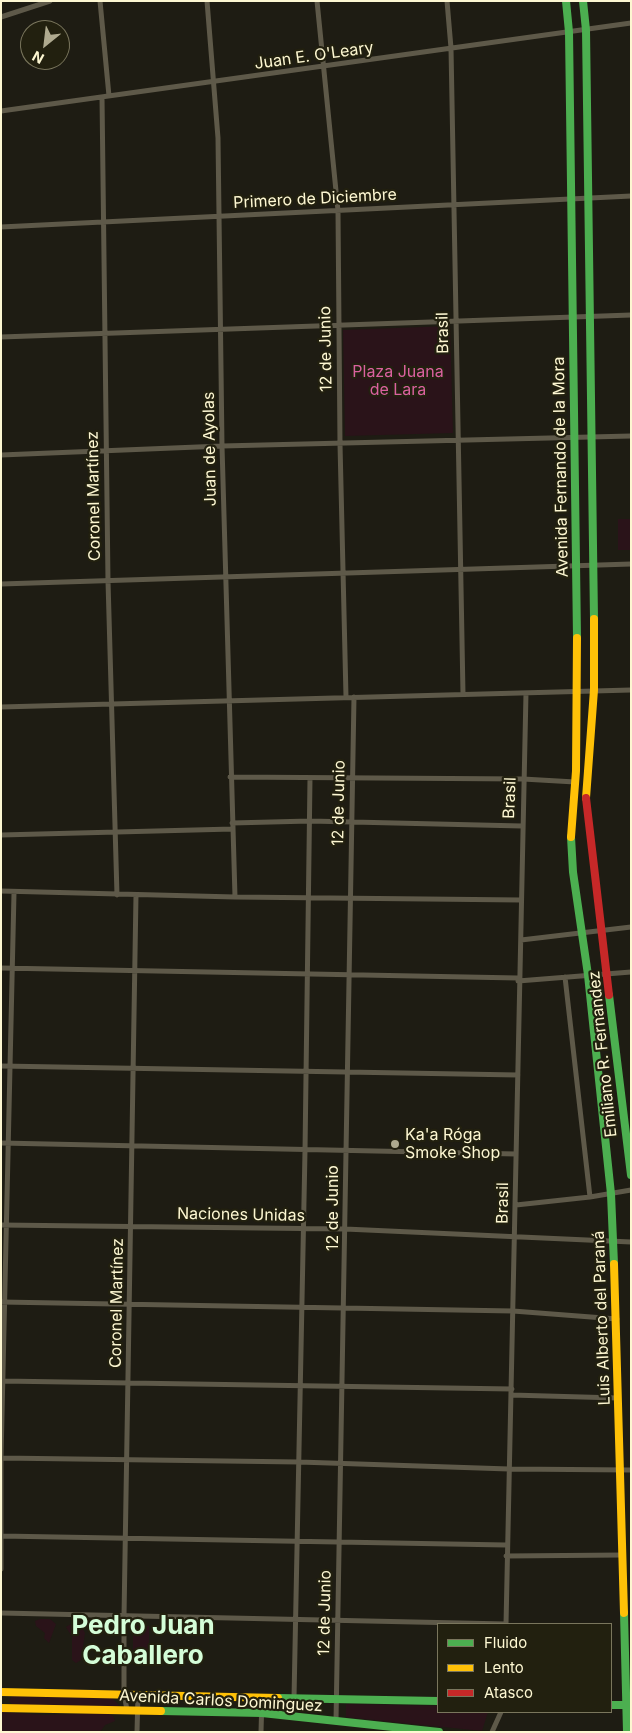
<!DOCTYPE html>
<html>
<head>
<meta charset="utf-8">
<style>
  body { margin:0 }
  #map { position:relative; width:632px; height:1733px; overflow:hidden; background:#1e1c13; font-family:Inter,sans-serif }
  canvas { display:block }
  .frame { position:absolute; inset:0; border:2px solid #fdf7d2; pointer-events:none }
  .legend { position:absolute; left:437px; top:1623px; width:175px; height:90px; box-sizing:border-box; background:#22200f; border:1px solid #7a765d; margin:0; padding:6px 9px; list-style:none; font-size:15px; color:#fdf7d2 }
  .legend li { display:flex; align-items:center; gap:10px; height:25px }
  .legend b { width:25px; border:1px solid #7a765d }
  .north { position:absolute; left:20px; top:20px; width:50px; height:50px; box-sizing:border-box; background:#22200f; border:1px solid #7a765d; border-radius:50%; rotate:209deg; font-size:14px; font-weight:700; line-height:20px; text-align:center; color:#fdf7d2 }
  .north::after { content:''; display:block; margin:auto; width:18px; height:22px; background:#afaa8f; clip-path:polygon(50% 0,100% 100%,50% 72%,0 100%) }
</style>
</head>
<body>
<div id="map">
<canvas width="632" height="1733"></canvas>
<div class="frame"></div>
<ul class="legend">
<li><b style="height:6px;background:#4caf50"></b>Fluido</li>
<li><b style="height:6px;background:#ffc107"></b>Lento</li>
<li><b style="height:6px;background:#c62828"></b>Atasco</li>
</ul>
<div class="north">N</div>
</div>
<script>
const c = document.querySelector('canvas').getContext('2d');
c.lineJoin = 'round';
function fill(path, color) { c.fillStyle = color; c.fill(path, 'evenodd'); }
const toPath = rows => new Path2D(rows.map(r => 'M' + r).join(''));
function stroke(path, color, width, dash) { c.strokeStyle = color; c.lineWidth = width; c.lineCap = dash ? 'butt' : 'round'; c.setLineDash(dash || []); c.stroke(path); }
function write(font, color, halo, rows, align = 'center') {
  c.font = font + ' Inter,sans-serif'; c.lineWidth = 4.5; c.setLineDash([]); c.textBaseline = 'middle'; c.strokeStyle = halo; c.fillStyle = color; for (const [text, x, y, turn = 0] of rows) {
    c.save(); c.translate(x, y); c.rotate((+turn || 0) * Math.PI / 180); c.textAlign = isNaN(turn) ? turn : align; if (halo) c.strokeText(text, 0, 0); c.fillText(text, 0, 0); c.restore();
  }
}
fill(toPath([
  [450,326,453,433,345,436,343,330],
  [618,519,631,519,631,550,618,550],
  [40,1619,50,1619,56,1624,49,1643,44,1638,45,1633,36,1626,35,1621],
  [71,1624,82,1627,85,1633,81,1660,76,1663,72,1660,72,1637,66,1627],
  [133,1626,149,1626,149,1651,133,1651],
  [78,1689,112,1698,119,1705,117,1707,13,1705,9,1701,14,1692],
  [346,1704,438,1706,438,1712,488,1712,482,1731,346,1717],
  [1,1712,45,1715,107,1713,113,1716,115,1721,105,1725,100,1732,1,1732]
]), '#2a1319');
stroke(toPath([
  [100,1,109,96],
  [207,1,218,138,222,446,235,897],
  [317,1,338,211,340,444,346,697],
  [447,1,451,48,463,694],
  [1,17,50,1],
  [102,97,108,581,117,895],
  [1,111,631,23],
  [1,227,631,196],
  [1,337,631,315],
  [1,455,222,446,631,436],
  [1,584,631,564],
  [1,707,631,690],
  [230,777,523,779,575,782],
  [232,823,310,821,522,826],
  [1,835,233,829],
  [1,891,235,897,521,900],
  [521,940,631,927],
  [1,968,518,978],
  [565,977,590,1197],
  [518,981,631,972],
  [1,1066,518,1075],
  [1,1143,516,1154],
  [516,1205,590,1197,631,1190],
  [1,1225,345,1229,631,1242],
  [1,1302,513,1311,617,1319],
  [2,1381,512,1389],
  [511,1395,618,1398],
  [1,1458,299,1462,509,1469,631,1470],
  [1,1536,506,1545],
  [506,1556,622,1555],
  [1,1569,1,1458,14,893],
  [1,1613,506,1624],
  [506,1624,526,693],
  [294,1698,305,1151,310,778],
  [127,1710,124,1694,124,1616,136,895],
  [336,1721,354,697],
  [137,1732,138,1694],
  [261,1732,262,1697],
  [492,1732,501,1712]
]), '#5e5949', 5);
stroke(toPath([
  [566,1,569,32,577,638],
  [583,1,586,30,594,619],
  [571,837,573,872,588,975,611,1194,614,1264],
  [609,995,631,1175],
  [624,1613,627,1732],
  [278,1698,438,1701],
  [611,1705,631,1705],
  [161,1711,262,1713,439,1732]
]), '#4caf50', 8);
stroke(toPath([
  [586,798,594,690,594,619],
  [571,837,576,771,577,638],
  [614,1264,624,1613],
  [1,1692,278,1698],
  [1,1708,161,1711]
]), '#ffc107', 8);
stroke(toPath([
  [586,798,609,995]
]), '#c62828', 8);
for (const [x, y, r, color] of [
  [395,1144,5,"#afaa8f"]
]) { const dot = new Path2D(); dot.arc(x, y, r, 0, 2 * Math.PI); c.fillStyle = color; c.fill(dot); stroke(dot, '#22200f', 2); }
write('16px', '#fdf7d2', '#22200f', [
  ["Juan E. O'Leary",314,56,-8],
  ["Primero de Diciembre",315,199,-3],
  ["Brasil",443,333,-91],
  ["12 de Junio",326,349,-91],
  ["Juan de Ayolas",210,449,-91],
  ["Avenida Fernando de la Mora",561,467,-91],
  ["Coronel Martínez",94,496,-91],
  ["Brasil",510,798,-88],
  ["12 de Junio",339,803,-89],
  ["Emiliano R. Fernandez",603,1054,-96],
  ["Brasil",503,1203,-89],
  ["12 de Junio",333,1208,-90],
  ["Naciones Unidas",241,1215,1],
  ["Coronel Martínez",117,1303,-89],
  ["Luis Alberto del Paraná",602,1318,-92],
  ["12 de Junio",325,1613,-89],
  ["Avenida Carlos Dominguez",221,1701,3]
]);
write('16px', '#da619f', '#22200f', [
  ["Plaza Juana",398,372],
  ["de Lara",398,390]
]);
write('16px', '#fdf7d2', '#22200f', [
  ["Ka'a Róga",405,1135],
  ["Smoke Shop",405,1153]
], 'left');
write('bold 26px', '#d4fdd8', '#22200f', [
  ["Pedro Juan",143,1626],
  ["Caballero",143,1656]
]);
</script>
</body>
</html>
